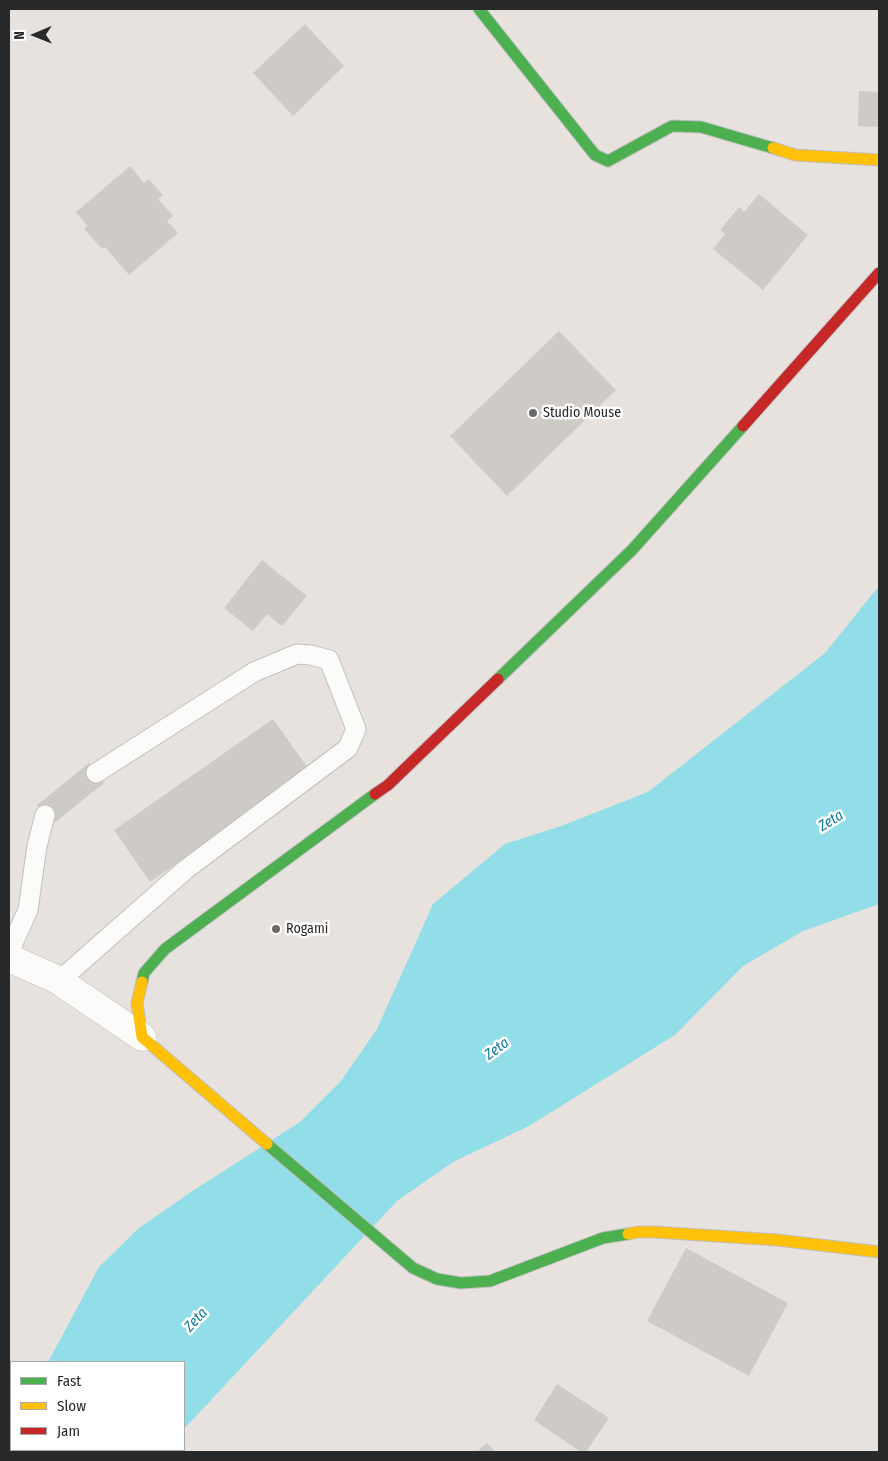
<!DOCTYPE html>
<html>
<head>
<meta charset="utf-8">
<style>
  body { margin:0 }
  #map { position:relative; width:888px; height:1461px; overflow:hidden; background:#e7e2de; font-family:"Fira Sans Condensed",sans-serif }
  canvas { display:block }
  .frame { position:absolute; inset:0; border:10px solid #292929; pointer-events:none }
  .legend { position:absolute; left:10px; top:1361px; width:175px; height:90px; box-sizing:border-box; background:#fff; border:1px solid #a9a9a9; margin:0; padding:6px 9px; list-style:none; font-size:15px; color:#292929 }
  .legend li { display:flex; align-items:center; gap:10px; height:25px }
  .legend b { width:25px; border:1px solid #a9a9a9 }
  .north { position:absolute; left:10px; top:10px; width:50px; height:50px; -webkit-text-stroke:4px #fff; paint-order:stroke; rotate:269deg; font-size:14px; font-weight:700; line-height:20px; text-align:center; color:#292929 }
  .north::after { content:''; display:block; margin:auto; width:18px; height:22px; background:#292929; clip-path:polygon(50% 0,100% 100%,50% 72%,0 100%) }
</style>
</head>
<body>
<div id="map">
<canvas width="888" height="1461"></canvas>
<div class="frame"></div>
<ul class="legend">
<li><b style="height:6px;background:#4caf50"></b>Fast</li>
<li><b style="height:6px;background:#ffc107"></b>Slow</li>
<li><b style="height:6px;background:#c62828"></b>Jam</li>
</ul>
<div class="north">N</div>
</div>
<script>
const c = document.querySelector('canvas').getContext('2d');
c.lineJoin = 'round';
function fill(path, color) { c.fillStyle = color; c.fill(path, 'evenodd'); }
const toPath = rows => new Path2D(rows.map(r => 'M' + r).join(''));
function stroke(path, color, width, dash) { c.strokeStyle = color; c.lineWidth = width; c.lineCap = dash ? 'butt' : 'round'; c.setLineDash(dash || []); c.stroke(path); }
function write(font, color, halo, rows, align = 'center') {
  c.font = font + ' "Fira Sans Condensed",sans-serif'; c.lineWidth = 5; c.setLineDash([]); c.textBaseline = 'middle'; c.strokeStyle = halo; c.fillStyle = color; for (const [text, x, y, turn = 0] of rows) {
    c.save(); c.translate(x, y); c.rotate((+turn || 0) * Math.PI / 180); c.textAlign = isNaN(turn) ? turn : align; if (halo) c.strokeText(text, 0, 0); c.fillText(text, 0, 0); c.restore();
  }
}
fill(toPath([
  [879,586,879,904,803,931,743,966,675,1035,529,1126,453,1162,397,1201,184,1429,184,1362,48,1362,99,1267,139,1228,194,1190,300,1122,341,1081,377,1029,433,904,505,844,561,826,648,792,825,653],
  [11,1414,11,1450,165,1450,163,1452,9,1452,9,1417]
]), '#92dee8');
fill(toPath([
  [305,24,344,66,293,116,253,73],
  [859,91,879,92,879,127,858,126],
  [130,166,144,183,149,179,163,195,158,199,173,216,167,221,178,233,129,275,105,247,102,249,84,229,88,226,76,212],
  [759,194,808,235,763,290,713,249,725,234,720,230,739,207,744,212],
  [559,331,616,390,507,496,450,436],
  [262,560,307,596,282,626,267,614,253,631,224,608],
  [273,719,310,771,150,882,114,830],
  [89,763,104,783,53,824,37,805],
  [686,1248,788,1303,749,1376,647,1321],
  [557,1384,609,1418,586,1452,581,1452,534,1420],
  [487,1443,496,1452,477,1452]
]), '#cecbc7');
const lane = toPath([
  [9,952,28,910,37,846,45,815],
  [59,981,185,870,348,748,356,729,329,660,311,655,297,654,254,672,96,773]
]);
const street = toPath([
  [9,958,56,979,142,1037]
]);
const fast = toPath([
  [479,9,595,155,608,161,672,126,701,127,773,148],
  [498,679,632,550,743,426],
  [142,982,144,973,165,949,375,794],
  [267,1144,413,1268,437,1279,461,1283,490,1281,603,1238,628,1234]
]);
const slow = toPath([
  [773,148,795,155,879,160],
  [142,982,137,1003,142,1037,267,1144],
  [628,1234,638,1232,655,1232,777,1240,879,1252]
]);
const jam = toPath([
  [743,426,879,273],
  [375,794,388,785,498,679]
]);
stroke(lane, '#c1bfc0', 21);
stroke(street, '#c1bfc0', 29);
stroke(fast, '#c1bfc0', 13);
stroke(slow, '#c1bfc0', 13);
stroke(jam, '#c1bfc0', 13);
stroke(lane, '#fbfbfa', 19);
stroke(street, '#fbfbfa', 28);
stroke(fast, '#4caf50', 11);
stroke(slow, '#ffc107', 11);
stroke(jam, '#c62828', 11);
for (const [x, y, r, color] of [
  [533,413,5,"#6c6a68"],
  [276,929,5,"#6c6a68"]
]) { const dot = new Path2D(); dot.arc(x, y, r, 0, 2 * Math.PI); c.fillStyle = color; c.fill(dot); stroke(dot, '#fff', 2); }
write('14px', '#292929', '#fff', [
  ["Studio Mouse",543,413],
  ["Rogami",286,929]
], 'left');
write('italic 15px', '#0f7c97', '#fff', [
  ["Zeta",831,821,-32],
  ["Zeta",497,1049,-37],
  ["Zeta",196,1320,-47]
]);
</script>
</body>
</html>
